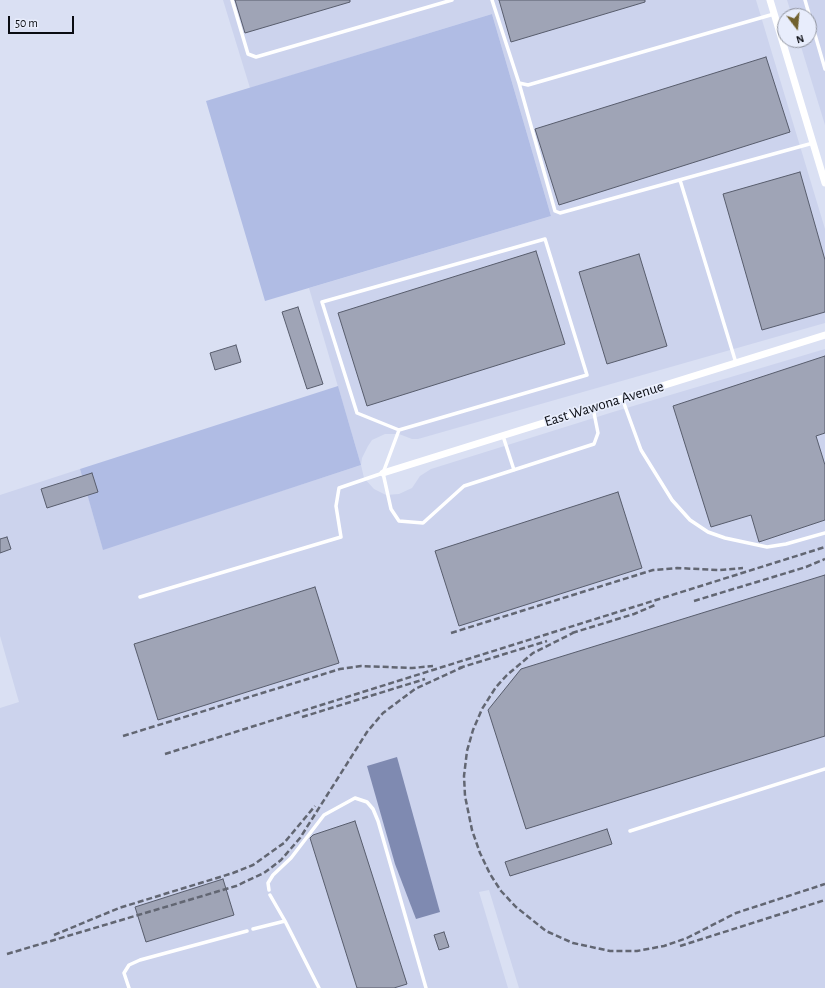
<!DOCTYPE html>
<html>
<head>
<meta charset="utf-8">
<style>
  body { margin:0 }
  #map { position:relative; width:825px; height:988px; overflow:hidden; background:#dae0f3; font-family:"Alegreya Sans",sans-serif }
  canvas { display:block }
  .north { position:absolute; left:777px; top:8px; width:40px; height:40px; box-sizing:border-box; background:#e8edfc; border:1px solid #8f939e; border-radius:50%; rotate:164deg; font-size:11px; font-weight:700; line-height:16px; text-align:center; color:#0a0c12 }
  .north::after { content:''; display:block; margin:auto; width:14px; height:18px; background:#71612e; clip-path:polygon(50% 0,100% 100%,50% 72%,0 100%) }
  .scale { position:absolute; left:8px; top:16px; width:66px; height:18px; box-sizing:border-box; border:2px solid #0a0c12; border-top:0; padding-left:5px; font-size:12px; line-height:14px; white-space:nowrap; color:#0a0c12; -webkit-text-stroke:3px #e8edfc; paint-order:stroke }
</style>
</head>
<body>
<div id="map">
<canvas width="825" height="988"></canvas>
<div class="north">N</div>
<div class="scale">50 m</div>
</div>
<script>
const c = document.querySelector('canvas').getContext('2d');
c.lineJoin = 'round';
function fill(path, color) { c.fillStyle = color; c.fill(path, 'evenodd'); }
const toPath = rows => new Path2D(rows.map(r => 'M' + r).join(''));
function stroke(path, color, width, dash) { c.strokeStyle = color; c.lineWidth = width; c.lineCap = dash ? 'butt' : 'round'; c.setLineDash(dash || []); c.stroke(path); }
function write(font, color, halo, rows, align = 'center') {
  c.font = font + ' "Alegreya Sans",sans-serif'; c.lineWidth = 3; c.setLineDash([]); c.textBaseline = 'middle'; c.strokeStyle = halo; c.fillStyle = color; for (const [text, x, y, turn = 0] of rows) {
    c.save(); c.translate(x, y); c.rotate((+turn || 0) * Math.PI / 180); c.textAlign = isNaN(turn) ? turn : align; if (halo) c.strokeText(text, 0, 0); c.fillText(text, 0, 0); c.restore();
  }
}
fill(toPath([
  [223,0,756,0,825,229,825,323,418,439,412,439,399,434,385,434,372,440,368,446,362,458,361,465,364,478,374,489,386,495,399,494,412,488,420,476,431,469,613,412,825,349,825,988,519,988,489,890,479,892,508,988,0,988,0,708,19,702,0,636,0,495,80,469,103,549,361,465,309,288,551,216,492,14,250,88],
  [787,0,825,0,825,125,799,40,809,40,809,16,792,16]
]), '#ccd3ed');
fill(toPath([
  [492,14,551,216,265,301,206,101],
  [338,386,361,465,103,550,80,469]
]), '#b0bce4');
fill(toPath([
  [397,757,440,912,416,919,395,864,367,766]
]), '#7f8ab1');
const building = toPath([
  [235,0,350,0,350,2,245,33,235,0],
  [499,0,645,0,645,2,511,42,499,0],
  [766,57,790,132,559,205,535,129,766,57],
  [800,172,825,260,825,312,762,330,723,194,800,172],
  [536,251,565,344,367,406,338,313,536,251],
  [639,254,667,346,607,364,579,272,639,254],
  [298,307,323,384,307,389,282,312,298,307],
  [236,345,241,362,215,370,210,353,236,345],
  [825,356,825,433,816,436,825,465,825,520,759,542,751,515,711,527,673,406,825,356],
  [92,473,98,492,47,508,41,489,92,473],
  [618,492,642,568,459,626,435,551,618,492],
  [7,537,11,549,0,553,0,539,7,537],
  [825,575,825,736,526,829,488,710,521,669,825,575],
  [315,587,339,663,158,720,134,644,315,587],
  [355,821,407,984,394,988,357,988,310,838,313,835,355,821],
  [607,829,612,844,510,876,505,862,607,829],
  [223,879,234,915,146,942,135,907,223,879],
  [444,932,449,947,439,950,434,935,444,932]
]);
fill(building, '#9fa4b6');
stroke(building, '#585d6d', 1);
stroke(toPath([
  [232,0,248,54,256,57,452,0],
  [492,0,519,83,528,85,774,14],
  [805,0,825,69],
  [519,83,555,211,560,213,813,143],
  [680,180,736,363],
  [622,398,641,450,672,500,690,520,708,532,725,538,767,547,786,544,825,533],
  [399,430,357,413,322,302,545,239,587,375,399,430,383,473,391,509,399,521,423,523,464,486,594,444,598,433,593,408],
  [503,436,514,470],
  [140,597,341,537,336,506,339,488,383,473],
  [630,831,825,769],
  [269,890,268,883,273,875,291,858,324,815,355,798,367,802,373,809,378,821,426,988],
  [270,895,285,921],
  [253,929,285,921,319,988],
  [129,988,124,973,129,965,140,960,247,931]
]), '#fff', 3.5);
stroke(toPath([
  [770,0,825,183],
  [383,473,825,335]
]), '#fff', 7);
stroke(toPath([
  [694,601,806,567,825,559],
  [575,632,533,653,507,675,496,687,482,709,473,730,467,751,464,776,465,796,472,830,480,853,490,874,501,891,516,907,546,931,573,943,610,951,637,951,664,946,687,938,736,913,825,884],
  [451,633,653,570,677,568,719,570,743,568],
  [572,633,634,614,655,605],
  [459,668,547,641],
  [302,717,425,679],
  [123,736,340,669,361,666,412,668,433,666],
  [165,754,825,547],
  [54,935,119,908,233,873,253,865,284,843,315,806],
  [680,946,825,900],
  [7,954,236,886,264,873,281,860,300,838,367,732,383,713,415,689,463,667]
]), '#626672', 2.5, [6, 3]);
write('15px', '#0a0c12', '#e8edfc', [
  ["East Wawona Avenue",604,404,-17]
]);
</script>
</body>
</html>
